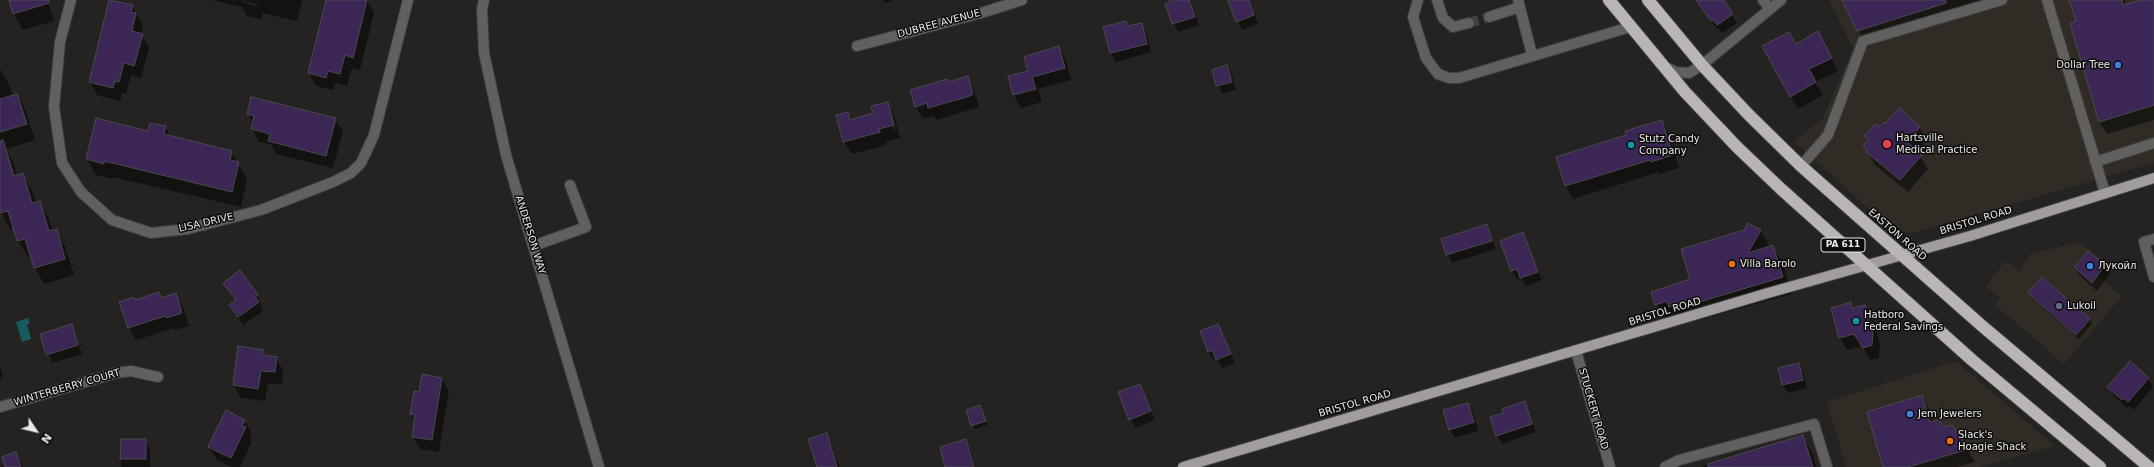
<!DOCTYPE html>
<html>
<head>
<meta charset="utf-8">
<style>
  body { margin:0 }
  #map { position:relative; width:2154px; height:467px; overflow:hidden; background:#242321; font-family:"DejaVu Sans",sans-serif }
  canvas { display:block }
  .north { position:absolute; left:16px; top:411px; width:40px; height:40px; -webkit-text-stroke:3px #0d0c0b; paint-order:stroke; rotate:125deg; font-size:11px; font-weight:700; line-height:16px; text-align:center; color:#eae9e8 }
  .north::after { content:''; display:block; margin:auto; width:14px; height:18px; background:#eae9e8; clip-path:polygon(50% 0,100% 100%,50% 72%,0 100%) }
</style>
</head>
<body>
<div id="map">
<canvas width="2154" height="467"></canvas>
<div class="north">N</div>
</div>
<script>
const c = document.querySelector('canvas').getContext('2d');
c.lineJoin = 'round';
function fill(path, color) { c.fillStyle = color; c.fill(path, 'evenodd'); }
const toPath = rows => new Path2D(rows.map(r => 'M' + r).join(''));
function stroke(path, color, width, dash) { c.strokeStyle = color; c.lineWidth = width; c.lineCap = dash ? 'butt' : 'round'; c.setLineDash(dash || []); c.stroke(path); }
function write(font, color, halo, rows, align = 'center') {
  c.font = font + ' "DejaVu Sans",sans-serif'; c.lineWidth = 3; c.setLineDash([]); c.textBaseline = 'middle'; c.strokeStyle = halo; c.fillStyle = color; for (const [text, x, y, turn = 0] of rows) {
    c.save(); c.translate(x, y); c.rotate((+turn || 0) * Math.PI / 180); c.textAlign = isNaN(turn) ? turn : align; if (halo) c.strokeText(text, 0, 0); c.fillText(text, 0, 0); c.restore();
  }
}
fill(toPath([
  [1829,0,2154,0,2154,163,1913,233,1893,231,1794,141,1822,120,1853,48],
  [2080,242,2106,264,2098,275,2122,296,2064,364,1995,305,2000,297,1986,287,2005,261,2019,271,2030,254],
  [1956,361,2055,446,1979,467,1846,467,1827,402]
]), '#302c25');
fill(toPath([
  [28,318,30,323,27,324,31,339,22,342,16,322]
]), '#165b5e');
fill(toPath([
  [10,0,47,0,54,21,23,30,14,14],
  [110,0,132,6,143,26,141,34,149,47,141,78,131,75,126,94,122,93,120,101,97,95,90,82],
  [212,0,302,0,297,21,262,13,261,19,247,16,242,7],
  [242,0,257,4,256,6,242,2],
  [327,0,367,0,374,13,360,70,352,68,347,86,335,83,333,90,316,86,309,73],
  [883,0,894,0,885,3],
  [1170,0,1190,0,1199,25,1178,32,1166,5,1171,3],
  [1229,0,1250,0,1258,24,1242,30],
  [1696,0,1721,0,1737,23,1722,33,1718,28,1717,29],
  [1843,0,2002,0,1865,43],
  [2070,0,2125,0,2126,6,2146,0,2154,0,2154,120,2107,134,2099,122,2071,24,2077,21],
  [1126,22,1129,27,1141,24,1146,32,1151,52,1116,62,1111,53,1104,27],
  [1796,45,1825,45,1838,71,1815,82,1823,95,1798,109,1763,47],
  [1059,48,1066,60,1071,80,1038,89,1042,102,1021,108,1014,95,1009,77,1029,71],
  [1227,66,1232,75,1236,90,1222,94,1213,70],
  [0,69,9,84,13,96,17,95,26,111,35,140,6,149,14,164,17,176,22,174,32,190,36,203,39,202,49,218,52,231,56,230,65,246,74,275,44,284,35,268,31,256,28,257,18,241,14,228,10,229,0,210,0,149,4,148,0,141],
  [967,77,974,90,979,107,937,120,934,116,923,119,916,107,948,83],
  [887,103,894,115,900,138,885,142,886,145,852,154,844,142,837,116,848,113,852,120,874,114],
  [890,115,892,115,896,130,894,130],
  [248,114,335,119,343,131,333,168,276,154,271,144,259,142,252,129,253,124],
  [1662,121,1669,134,1679,168,1659,174,1658,172,1573,199,1566,186,1557,157,1628,136],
  [165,127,171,137,231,152,247,179,241,207,113,177,113,179,96,175,87,159,149,132],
  [1919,127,1927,140,1917,152,1928,169,1908,192,1875,165,1864,146,1868,142,1865,136,1879,129],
  [1486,225,1496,249,1452,263,1442,239],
  [1760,230,1770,247,1773,246,1782,262,1792,294,1696,321,1694,318,1665,320,1656,304],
  [1522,234,1542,280,1526,286,1521,278,1517,279,1512,271,1501,242],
  [2105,265,2110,274,2097,291,2080,276,2075,267],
  [2042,278,2090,320,2092,324,2079,339,2031,297,2029,293],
  [229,291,257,295,263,311,243,325,230,305,236,301],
  [159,293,162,299,175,295,183,307,189,326,174,330,173,328,136,340,129,328,120,302,134,298,135,301],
  [1850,303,1854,309,1864,306,1872,318,1880,345,1879,358,1871,360,1862,346,1847,350,1840,338,1832,308],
  [71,325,82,354,52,363,41,335],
  [1218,325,1235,363,1222,368,1217,359,1214,360,1209,353,1217,350],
  [264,351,267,356,276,358,283,370,282,385,268,383,265,401,241,398,234,385],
  [1798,364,1803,373,1807,388,1788,393,1783,385,1779,369],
  [0,366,3,378,0,379],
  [2148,378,2153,387,2134,410,2129,406,2127,408,2113,395,2108,387],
  [442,379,449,391,439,452,420,449,413,437,415,421,411,414,420,393],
  [1140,385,1155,420,1135,428,1120,393],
  [1922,396,1929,409,1933,423,1944,428,1952,426,1975,462,1957,467,1884,467],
  [1524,402,1536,432,1502,444,1497,435],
  [1468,404,1473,412,1478,431,1455,438,1450,430],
  [980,406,987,425,975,429,972,425],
  [244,420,252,433,250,437,252,441,240,467,232,467,217,460,209,447],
  [827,435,831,443,839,467,818,467],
  [1802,436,1812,452,1816,467,1701,467],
  [122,440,145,440,150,449,150,467,121,467],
  [965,441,970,449,975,467,946,467],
  [16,453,23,467,0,467,6,464]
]), '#0007');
const building = toPath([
  [9,0,48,0,49,3,13,14,9,0],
  [109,0,133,5,131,12,136,13,132,31,143,34,134,66,124,63,119,82,115,81,113,88,89,82,109,0],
  [326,0,367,0,353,58,345,55,340,74,328,71,326,78,308,73,326,0],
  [1169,0,1189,0,1195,17,1172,24,1165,4,1170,3,1169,0],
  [1228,0,1249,0,1254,15,1236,22,1228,0],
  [1696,0,1724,0,1733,14,1717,25,1713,20,1711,21,1696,0],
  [1842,0,1946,0,1946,3,1857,31,1842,0],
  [2069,0,2122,0,2123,5,2142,0,2154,0,2154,105,2099,122,2070,23,2076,21,2069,0],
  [1126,21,1128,26,1142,23,1147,44,1110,53,1103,27,1126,21],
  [1818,31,1832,58,1809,69,1816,82,1790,97,1762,46,1789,32,1796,44,1818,31],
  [1059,46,1065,68,1032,77,1036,89,1013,95,1008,76,1028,71,1024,57,1059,46],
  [1227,65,1232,82,1216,86,1212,70,1227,65],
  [968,76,973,94,970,96,928,108,927,103,915,107,910,90,947,79,948,82,968,76],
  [17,94,27,124,0,132,0,99,17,94],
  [251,97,336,118,326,156,268,141,270,134,251,129,254,116,247,114,251,97],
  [888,102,894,125,879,129,880,132,843,142,836,115,848,112,850,120,873,113,871,106,888,102],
  [1899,108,1920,127,1907,142,1922,155,1900,180,1866,152,1868,151,1863,146,1869,140,1864,136,1875,124,1879,127,1884,122,1885,124,1899,108],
  [96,118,148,131,150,123,166,126,164,134,232,151,230,160,239,162,232,192,104,161,104,164,86,159,96,118],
  [1662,120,1673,155,1651,162,1650,160,1565,186,1556,157,1626,135,1625,131,1662,120],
  [3,140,14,176,23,173,32,203,40,201,49,231,57,229,65,259,34,268,25,239,17,241,8,211,0,213,0,141,3,140],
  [1748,223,1761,230,1748,253,1773,245,1783,277,1686,306,1684,302,1669,307,1667,301,1655,305,1651,292,1690,279,1681,249,1744,230,1748,223],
  [1487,224,1492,241,1446,255,1441,239,1487,224],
  [1523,232,1538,272,1520,278,1517,269,1511,271,1500,241,1523,232],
  [2088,251,2105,265,2092,283,2074,267,2088,251],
  [240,270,258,295,255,297,259,302,238,317,229,305,236,300,223,283,240,270],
  [2042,277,2090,319,2076,335,2028,293,2042,277],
  [159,292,161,298,176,293,182,313,166,318,165,316,128,328,119,302,134,297,135,300,159,292],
  [1851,302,1852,308,1865,305,1873,331,1872,345,1863,348,1854,334,1839,338,1831,308,1851,302],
  [72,324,78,345,46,355,40,334,72,324],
  [1218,324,1231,354,1216,360,1212,350,1208,352,1200,331,1218,324],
  [238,346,264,350,264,355,277,357,275,372,261,371,258,389,233,385,238,346],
  [2130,361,2149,378,2128,402,2124,398,2122,400,2107,387,2130,361],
  [1799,363,1803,380,1782,385,1778,368,1799,363],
  [422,374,442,378,432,440,412,437,415,415,410,414,414,391,419,392,422,374],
  [1140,384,1151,411,1129,420,1118,392,1140,384],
  [1922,395,1930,422,1939,420,1944,427,1952,425,1969,449,1908,467,1883,467,1867,412,1922,395],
  [1525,401,1532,424,1496,436,1490,417,1503,413,1502,409,1525,401],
  [1468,403,1474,422,1449,430,1443,410,1468,403],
  [980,405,986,421,971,426,966,410,980,405],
  [226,410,245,420,242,426,246,427,231,458,208,447,226,410],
  [827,433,837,467,817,467,808,439,827,433],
  [1803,435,1813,467,1708,467,1708,464,1803,435],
  [121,439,146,439,146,459,120,459,121,439],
  [966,439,974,467,945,467,940,447,966,439],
  [16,452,21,467,5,467,2,457,16,452]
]);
fill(building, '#3b2655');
stroke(building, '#4a4a4c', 1);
stroke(toPath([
  [1469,23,1489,17]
]), '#42413f', 10, [10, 5]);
const minor = toPath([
  [71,0,60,42,54,107,62,163,81,192,112,220,151,233,188,229,261,210,333,182,351,173,361,163,374,135,408,0],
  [484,0,482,9,484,53,506,155,599,467],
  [1418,0,1413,17,1426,58,1438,74,1449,78,1459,78,1630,27],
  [1437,0,1443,18,1453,27,1469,23],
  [1518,0,1532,55],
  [1763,0,1770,9],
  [2047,0,2105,193],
  [1489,17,1520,7],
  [857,46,981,13,1022,0],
  [1663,66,1676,72,1689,73,1702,65,1781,0],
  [2095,162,2154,143],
  [1801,166,1828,135,1863,41,2002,0],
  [2154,239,2144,242,2154,277],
  [533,246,586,227,570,185],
  [1576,351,1610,467],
  [0,407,116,373,131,371,158,377],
  [1665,467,1679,460,1814,424,1827,467]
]);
const major = toPath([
  [1183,467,1768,293,1970,236,2154,178]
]);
const highway = toPath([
  [1609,0,1685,92,1737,147,1781,189,1972,360,2100,467],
  [1648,0,1702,65,1749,115,1801,166,1981,325,2149,467]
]);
stroke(minor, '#403f3d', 12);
stroke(major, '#403f3d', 12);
stroke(highway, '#403f3d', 14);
stroke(minor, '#61605f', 10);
stroke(major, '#a09d9c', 10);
stroke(highway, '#b9b5b4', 12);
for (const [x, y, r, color] of [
  [2118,65,4,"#3f7fe0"],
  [1887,144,5,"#e0444e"],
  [1631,145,4,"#0f9aa8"],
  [1732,264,4,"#e8710a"],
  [2090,266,4,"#3f7fe0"],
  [2059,306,4,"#5c6f8a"],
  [1856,321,4,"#0f9aa8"],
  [1910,414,4,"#3f7fe0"],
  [1950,441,4,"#e8710a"]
]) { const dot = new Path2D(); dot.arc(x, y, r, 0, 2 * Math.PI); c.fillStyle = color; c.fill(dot); stroke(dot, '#0d0c0b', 1.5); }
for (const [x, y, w] of [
  [1843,245,44]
]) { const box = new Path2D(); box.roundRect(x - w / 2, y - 7, w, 14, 3); c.fillStyle = '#0d0c0b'; c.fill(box); stroke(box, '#eae9e8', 1); }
write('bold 9px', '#eae9e8', null, [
  ["PA 611",1843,245]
]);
write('10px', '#eae9e8', '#0d0c0b', [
  ["DUBREE AVENUE",939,24,-15],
  ["BRISTOL ROAD",1976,221,-17],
  ["LISA DRIVE",206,223,-13],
  ["ANDERSON WAY",530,235,73],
  ["EASTON ROAD",1897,235,41],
  ["BRISTOL ROAD",1665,312,-17],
  ["WINTERBERRY COURT",67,388,-16],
  ["BRISTOL ROAD",1355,404,-16],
  ["STUCKERT ROAD",1593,409,74]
]);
write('10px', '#eae9e8', '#0d0c0b', [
  ["Dollar Tree",2110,65,"right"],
  ["Hartsville",1896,138],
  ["Medical Practice",1896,150],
  ["Stutz Candy",1639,139],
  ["Company",1639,151],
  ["Villa Barolo",1740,264],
  ["Лукойл",2098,266],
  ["Lukoil",2067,306],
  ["Hatboro",1864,315],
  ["Federal Savings",1864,327],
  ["Jem Jewelers",1918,414],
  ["Slack's",1958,435],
  ["Hoagie Shack",1958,447]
], 'left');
</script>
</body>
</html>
